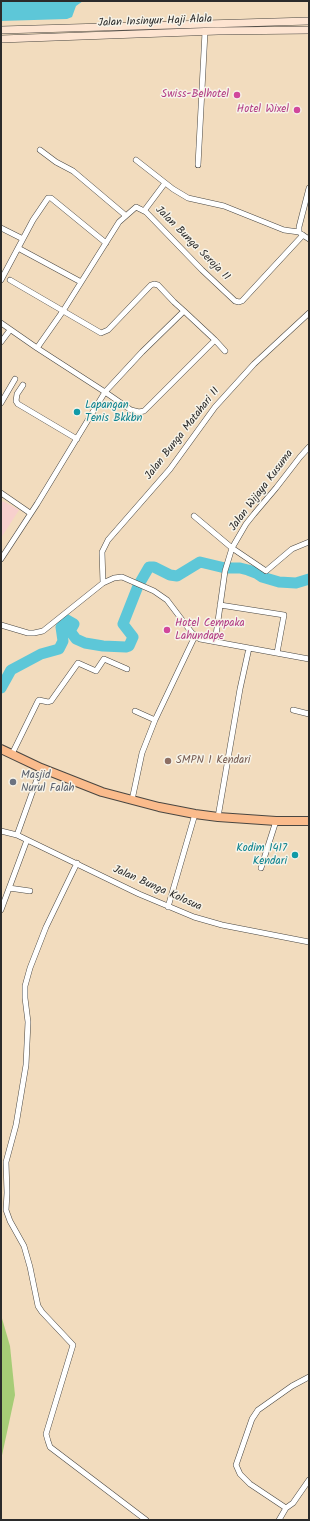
<!DOCTYPE html>
<html>
<head>
<meta charset="utf-8">
<style>
  body { margin:0 }
  #map { position:relative; width:310px; height:1521px; overflow:hidden; background:#f2dcbe; font-family:Kalam,sans-serif }
  canvas { display:block }
  .frame { position:absolute; inset:0; border:2px solid #2b2b2b; pointer-events:none }
</style>
</head>
<body>
<div id="map">
<canvas width="310" height="1521"></canvas>
<div class="frame"></div>
</div>
<script>
const c = document.querySelector('canvas').getContext('2d');
c.lineJoin = 'round';
function fill(path, color) { c.fillStyle = color; c.fill(path, 'evenodd'); }
const toPath = rows => new Path2D(rows.map(r => 'M' + r).join(''));
function stroke(path, color, width, dash) { c.strokeStyle = color; c.lineWidth = width; c.lineCap = dash ? 'butt' : 'round'; c.setLineDash(dash || []); c.stroke(path); }
function write(font, color, halo, rows, align = 'center') {
  c.font = font + ' Kalam,sans-serif'; c.lineWidth = 3; c.setLineDash([]); c.textBaseline = 'middle'; c.strokeStyle = halo; c.fillStyle = color; for (const [text, x, y, turn = 0] of rows) {
    c.save(); c.translate(x, y); c.rotate((+turn || 0) * Math.PI / 180); c.textAlign = isNaN(turn) ? turn : align; if (halo) c.strokeText(text, 0, 0); c.fillText(text, 0, 0); c.restore();
  }
}
fill(toPath([
  [3,501,19,510,1,538,1,504]
]), '#f7d0cd');
fill(toPath([
  [1,1315,10,1346,15,1395,1,1460]
]), '#a6cc76');
fill(toPath([
  [1,1,86,1,83,1,76,6,72,17,67,19,1,21]
]), '#5dc7d8');
stroke(toPath([
  [1,688,11,670,41,654,59,649,63,641,61,627,67,620,74,624,70,631,76,639,85,643,103,646,126,647,129,646,133,637,123,624,138,586,149,567,154,567,170,575,177,576,200,562,225,568,240,568,248,570,256,573,262,577,279,582,296,583,309,579]
]), '#5dc7d8', 11);
const minor = toPath([
  [40,150,56,162,73,171,125,215],
  [136,160,173,189,188,198,224,206,284,230,299,232],
  [198,165,205,32],
  [144,211,165,183],
  [1,228,23,239],
  [299,232,299,227,309,188],
  [301,234,309,239],
  [18,248,81,282],
  [1,280,33,220,48,198,51,198,106,243],
  [10,280,101,333,108,330,151,285,154,284,158,285,174,302,184,311],
  [1,323,37,348,105,392,131,410,139,412,144,411,215,340,184,311,142,352,105,392,37,504,1,559],
  [215,340,225,351],
  [1,342,10,330],
  [37,348,63,311,119,222,136,207,146,212,202,270,235,301,239,302,242,301,303,235],
  [23,385,17,394,16,401,18,404,77,439],
  [1,403,15,379],
  [1,493,30,513],
  [194,516,232,548,266,571,292,549,309,542],
  [103,583,102,552,108,540,170,469,215,407,254,364,309,313],
  [220,605,284,615,277,653],
  [1,625,28,633,34,633,43,631,103,583,114,578,122,577,154,591,167,600,192,633,200,639,309,659],
  [215,642,225,571,232,548,246,524,254,514,276,488,300,457,309,447],
  [293,710,309,714],
  [155,720,195,636],
  [12,754,38,701,39,700,48,702,51,701,78,663,96,671,104,659,127,669],
  [132,800,142,753,155,720,135,711],
  [218,817,240,689,249,648],
  [1,831,17,835,41,768],
  [17,835,139,894,194,917,222,925,309,942],
  [77,863,46,927,30,968,25,986,25,998,28,1022,26,1065,16,1125,6,1162,7,1193,6,1210,10,1221,24,1246,30,1267,38,1306,42,1312,73,1345,46,1434,48,1441,50,1447,146,1520],
  [261,868,276,821],
  [9,888,30,891],
  [168,907,195,814],
  [1,910,27,840],
  [286,1508,293,1503,309,1480],
  [279,1520,286,1508,250,1484,240,1474,236,1465,252,1419,258,1410,292,1386,309,1377]
]);
const secondary = toPath([
  [1,30,309,21],
  [1,39,218,31,309,30]
]);
const trunk = toPath([
  [1,749,41,768,102,792,159,807,195,814,218,817,276,821,309,821]
]);
stroke(minor, '#494641', 6);
stroke(secondary, '#494641', 8);
stroke(trunk, '#494641', 10);
stroke(minor, '#fff', 5);
stroke(secondary, '#fde4d1', 7);
stroke(trunk, '#fabb8c', 8);
for (const [x, y, r, color] of [
  [237,95,4,"#d1479c"],
  [297,110,4,"#d1479c"],
  [77,412,4,"#0f9aa8"],
  [167,630,4,"#d1479c"],
  [168,761,4,"#8d6e63"],
  [13,782,4,"#6b7280"],
  [295,855,4,"#0f9aa8"]
]) { const dot = new Path2D(); dot.arc(x, y, r, 0, 2 * Math.PI); c.fillStyle = color; c.fill(dot); stroke(dot, '#f7f3e8', 1.5); }
write('11px', '#2b2b2b', '#f7f3e8', [
  ["Jalan Insinyur Haji Alala",155,22,-2],
  ["Jalan Bunga Seroja II",192,244,45],
  ["Jalan Bunga Matahari II",183,434,-52],
  ["Jalan Wijaya Kusuma",262,491,-53],
  ["Jalan Bunga Kolosua",157,889,24]
]);
write('11px', '#b23c85', '#f7f3e8', [
  ["Swiss-Belhotel",229,95],
  ["Hotel Wixel",289,110],
  ["Hotel Cempaka",175,624,"left"],
  ["Lahundape",175,637,"left"]
], 'right');
write('11px', '#0d838f', '#f7f3e8', [
  ["Lapangan",85,406],
  ["Tenis Bkkbn",85,419],
  ["Kodim 1417",287,849,"right"],
  ["Kendari",287,862,"right"]
], 'left');
write('11px', '#785e54', '#f7f3e8', [
  ["SMPN 1 Kendari",176,761]
], 'left');
write('11px', '#5b616d', '#f7f3e8', [
  ["Masjid",21,776],
  ["Nurul Falah",21,789]
], 'left');
</script>
</body>
</html>
